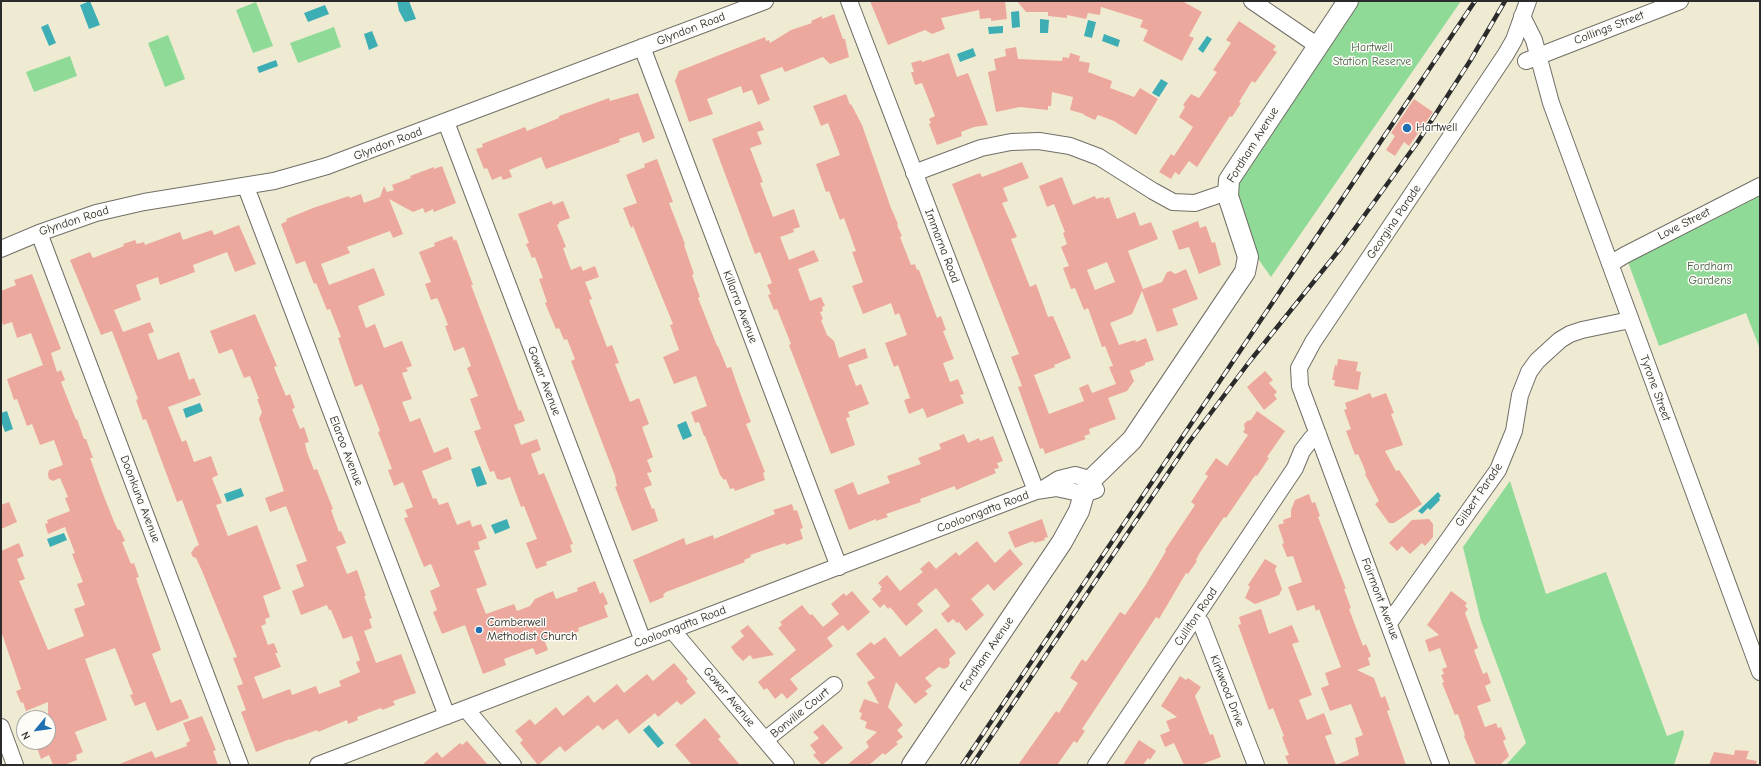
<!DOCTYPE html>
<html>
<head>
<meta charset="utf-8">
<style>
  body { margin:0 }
  #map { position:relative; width:1761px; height:766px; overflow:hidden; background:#efebd3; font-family:"Comic Neue",sans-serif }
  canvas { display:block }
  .frame { position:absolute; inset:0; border:2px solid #2b2b2b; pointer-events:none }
  .north { position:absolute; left:16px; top:710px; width:40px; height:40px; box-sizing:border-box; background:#fdfcf7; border:1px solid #a9a8a5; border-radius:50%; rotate:241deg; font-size:11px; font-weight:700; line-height:16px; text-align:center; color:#2b2b2b }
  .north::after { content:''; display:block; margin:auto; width:14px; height:18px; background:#1f6fb2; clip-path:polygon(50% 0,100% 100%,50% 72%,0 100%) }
</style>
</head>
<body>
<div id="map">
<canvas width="1761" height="766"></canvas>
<div class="frame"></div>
<div class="north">N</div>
</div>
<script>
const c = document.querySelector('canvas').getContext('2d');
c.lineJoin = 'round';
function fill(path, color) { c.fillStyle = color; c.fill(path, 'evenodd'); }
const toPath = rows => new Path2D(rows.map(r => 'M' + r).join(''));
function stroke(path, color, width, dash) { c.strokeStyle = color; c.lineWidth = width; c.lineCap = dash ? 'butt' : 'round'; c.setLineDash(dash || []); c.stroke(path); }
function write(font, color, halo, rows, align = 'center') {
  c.font = font + ' "Comic Neue",sans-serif'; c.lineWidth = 3; c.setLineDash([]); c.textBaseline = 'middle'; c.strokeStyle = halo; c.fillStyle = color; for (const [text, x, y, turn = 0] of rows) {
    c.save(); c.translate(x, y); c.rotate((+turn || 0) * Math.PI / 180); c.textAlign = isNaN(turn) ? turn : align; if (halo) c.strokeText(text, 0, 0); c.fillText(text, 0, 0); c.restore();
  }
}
fill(toPath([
  [1356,1,1461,1,1271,277,1254,253,1238,205,1237,184],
  [256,2,273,46,253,53,236,10],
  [334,27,341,47,298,63,290,43],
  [168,35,185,79,165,87,148,43],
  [70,56,77,76,34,92,26,72],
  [1760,193,1760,349,1746,313,1659,346,1628,262],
  [1510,481,1546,594,1606,572,1667,736,1683,730,1684,734,1674,765,1506,765,1526,743,1481,621,1463,547]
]), '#8fda97');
fill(toPath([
  [90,1,100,25,89,29,80,5],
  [397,1,409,1,416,19,405,22,399,11],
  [325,5,329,14,308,22,304,13],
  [1019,11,1020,27,1012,28,1011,12],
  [1040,19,1049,20,1048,33,1040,33],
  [1088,20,1096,22,1092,38,1084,36],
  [48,24,56,43,49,46,41,27],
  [1003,26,1003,33,989,34,988,27],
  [372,31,378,46,369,50,364,34],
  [1104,34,1120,40,1118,47,1102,41],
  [1207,36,1212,39,1203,53,1198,49],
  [973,48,976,56,960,62,957,54],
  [276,60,278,66,259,73,257,67],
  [1161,79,1168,83,1159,97,1152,93],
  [200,403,203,411,186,418,183,409],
  [7,411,13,429,5,432,1,421,1,413],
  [686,421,692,436,683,440,677,425],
  [480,466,487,484,477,487,471,469],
  [241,488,244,496,227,502,224,494],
  [1438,492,1441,496,1439,498,1440,500,1430,510,1428,508,1422,514,1418,511],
  [507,519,510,528,495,534,491,525],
  [64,533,67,540,50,547,47,539],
  [649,725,664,743,658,748,643,730]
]), '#3daeb4');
fill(toPath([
  [870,1,1005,1,1007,19,991,21,991,18,980,19,979,10,941,18,945,29,932,34,925,30,888,45],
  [1017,1,1182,1,1202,12,1189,36,1194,38,1182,61,1143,41,1148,30,1140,27,1143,20,1101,7,1100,15,1088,13,1086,19,1067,15,1067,18,1048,16,1048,12,1026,12],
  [834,14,843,39,845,39,849,57,830,64,823,57,785,72,782,67,760,75,770,100,758,105,752,90,743,93,741,86,707,99,713,114,689,122,675,81,679,71,765,37,766,41,769,40,770,43,791,30,812,23,811,21,822,16,822,19],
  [1239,21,1276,46,1273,50,1277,52,1255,83,1252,81,1239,102,1241,103,1232,117,1230,116,1197,167,1189,161,1179,175,1175,172,1171,179,1159,172,1171,154,1174,156,1193,127,1179,117,1185,107,1183,105,1191,94,1199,98,1217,72,1213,70,1231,43,1226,40],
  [1016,47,1018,59,1062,61,1063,57,1069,58,1070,53,1080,56,1079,61,1090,63,1088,72,1112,81,1110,88,1134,97,1140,88,1158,99,1136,135,1114,121,1098,115,1095,120,1084,115,1084,114,1070,110,1073,97,1052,92,1051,106,1048,106,1048,110,1020,107,996,112,988,72,996,70,994,59,1006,56,1005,49],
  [949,53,957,77,968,73,988,125,974,127,961,132,962,136,937,145,929,124,931,123,929,119,935,116,922,83,915,85,911,72,914,72,911,63,921,60,922,62],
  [638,93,655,138,643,143,639,132,619,139,620,142,546,169,541,157,509,170,512,177,503,180,501,176,492,180,487,168,484,169,476,149,483,147,482,144,525,127,527,131,559,118,559,116,609,98,610,101],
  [846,94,850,105,851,104,862,125,891,208,898,224,897,225,902,236,900,237,911,265,915,264,917,270,919,270,937,318,941,316,946,330,943,331,954,359,943,363,950,382,958,379,964,394,960,395,964,403,927,418,923,408,909,414,904,400,910,398,898,365,894,367,885,343,907,335,899,313,895,315,891,303,863,314,852,286,863,282,852,252,856,251,844,218,840,220,829,191,826,192,816,164,840,155,828,123,821,126,813,106],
  [1414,99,1433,112,1409,146,1404,142,1395,156,1386,150,1395,136,1391,133],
  [760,121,764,130,757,132,762,144,750,148,763,182,760,183,773,217,794,209,800,227,793,229,794,232,780,237,789,260,814,250,819,261,798,269,810,301,821,297,825,306,822,307,823,311,820,312,823,319,821,320,827,335,834,341,839,358,865,348,868,358,848,365,856,386,861,384,869,404,848,412,850,417,846,418,855,445,831,454,789,345,791,344,777,309,774,310,768,295,771,294,767,285,772,283,760,252,755,254,712,139],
  [657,159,673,202,669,203,685,244,684,245,694,274,692,275,700,297,698,298,717,346,718,346,727,368,731,367,739,390,751,422,746,424,765,472,763,473,765,480,735,491,734,488,730,489,726,479,724,480,720,475,705,436,704,436,699,422,695,423,691,412,707,406,696,376,674,384,663,357,679,350,670,325,673,324,633,226,631,228,623,208,637,203,626,175,645,167,644,164],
  [1022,162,1029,178,1003,188,1008,201,1002,203,1017,237,1011,239,1030,287,1036,284,1048,317,1053,316,1071,358,1054,365,1055,367,1034,375,1049,414,1084,401,1079,388,1088,384,1092,393,1116,384,1109,367,1113,366,1105,346,1102,347,1088,308,1084,310,1075,288,1071,289,1063,268,1069,266,1061,247,1067,244,1063,233,1065,232,1054,204,1047,207,1039,186,1062,177,1073,205,1095,196,1096,199,1103,197,1104,199,1109,197,1117,219,1135,212,1140,226,1151,222,1158,239,1128,251,1143,289,1162,282,1167,272,1171,271,1175,274,1186,269,1198,299,1172,309,1178,325,1157,332,1142,291,1132,314,1110,323,1119,345,1135,340,1136,342,1146,338,1154,360,1145,363,1145,365,1130,371,1134,381,1127,391,1108,398,1116,419,1089,429,1090,434,1084,436,1086,439,1045,454,1043,448,1040,449,1018,387,1022,386,1011,357,1019,354,952,184,980,173,982,177],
  [1107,262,1115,282,1095,290,1087,270],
  [442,166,456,203,434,212,433,209,425,213,423,208,413,212,389,199,403,234,393,238,390,231,347,247,350,253,321,264,329,285,374,268,385,295,358,306,366,328,375,324,384,348,402,341,412,366,406,368,408,371,402,373,412,399,402,402,410,422,420,418,434,453,448,447,452,459,422,471,433,499,436,498,439,505,448,502,457,525,470,520,472,527,481,524,487,538,478,542,480,549,474,551,487,585,476,589,486,614,514,604,517,611,530,606,535,599,553,591,556,599,578,591,577,588,595,581,600,594,603,592,608,604,604,606,608,617,578,628,579,631,566,637,564,632,544,639,548,650,536,655,533,648,504,659,506,665,483,674,465,625,442,634,433,612,437,610,430,591,440,586,431,564,424,567,404,518,408,517,405,510,413,507,403,482,394,486,388,470,392,469,378,432,380,431,362,384,355,387,338,338,341,337,330,309,327,310,316,283,314,284,305,261,296,264,281,224,287,221,286,219,313,208,349,196,350,198,361,194,364,203,380,197,384,186,387,192,394,190,392,185,411,178,410,176,434,167,434,169],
  [552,201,553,205,563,201,570,218,559,222,559,224,557,225,566,247,563,248,571,270,581,266,583,271,595,266,599,277,585,282,592,299,589,300,607,347,612,345,619,363,615,364,630,402,639,398,649,424,642,427,653,457,647,460,652,472,647,473,652,485,644,488,652,509,654,508,658,521,632,531,615,487,617,486,615,476,571,361,575,359,567,339,564,340,559,328,556,329,545,303,547,302,539,279,543,278,535,257,532,258,526,244,529,243,518,214],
  [1198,221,1200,228,1206,226,1212,243,1215,242,1221,265,1199,274,1189,247,1179,250,1172,231],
  [239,225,256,264,235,272,227,252,193,265,195,272,171,281,160,285,158,277,136,285,141,300,114,310,123,332,150,322,154,332,148,334,158,360,179,352,189,380,194,378,201,395,168,407,182,442,186,440,194,462,211,456,218,475,212,478,222,503,216,505,228,536,257,525,281,589,263,596,270,617,265,619,266,624,261,626,268,645,274,643,278,653,275,653,281,667,254,677,263,699,290,689,292,695,316,686,319,694,341,686,339,681,360,672,356,662,360,660,352,636,343,639,331,610,329,610,327,605,301,615,292,591,304,586,296,565,307,561,286,506,270,512,265,498,284,491,259,419,262,412,257,399,259,399,250,376,244,378,232,349,219,354,210,331,255,314,277,366,274,367,283,389,286,396,290,394,295,408,292,409,300,429,304,427,309,442,305,443,307,452,314,470,317,469,333,509,331,510,339,532,341,531,346,543,336,547,347,574,357,570,366,596,364,596,372,618,369,619,372,628,364,631,376,663,401,654,416,693,393,701,395,705,382,710,381,708,357,717,358,720,348,724,347,720,318,732,317,730,290,740,290,739,256,752,241,712,246,710,237,686,243,684,233,658,237,657,202,571,196,558,193,557,191,553,195,547,199,545,182,500,177,502,146,419,143,420,136,400,138,399,112,331,101,335,70,260,90,252,93,258,124,246,123,244,135,240,137,244,144,242,145,245,180,232,183,240,212,230,214,235],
  [452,236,454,241,456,239,473,285,471,285,519,411,521,410,525,421,514,425,521,445,537,439,541,450,531,454,539,475,544,473,573,544,570,545,572,552,546,562,547,565,536,569,526,543,537,539,524,506,521,507,510,477,502,480,497,479,494,471,490,472,474,431,481,429,470,399,478,396,467,368,471,366,464,347,454,351,445,326,448,325,439,302,437,298,431,300,425,284,431,282,419,252,435,246,434,243],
  [32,274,61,349,51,353,57,372,61,370,65,380,61,382,76,420,77,419,84,439,86,439,93,458,90,458,103,494,115,524,118,530,120,530,125,541,122,542,131,564,134,563,139,577,136,578,161,650,152,654,171,703,181,699,189,718,157,731,145,702,135,706,130,695,133,694,115,648,85,659,107,720,75,732,83,752,76,755,77,760,64,765,53,765,49,755,41,759,35,742,48,742,48,702,26,711,23,702,21,703,16,691,21,689,1,631,1,551,19,543,24,556,17,559,25,579,19,581,48,650,84,636,74,609,85,605,77,584,83,582,72,554,75,553,65,527,48,534,45,524,48,523,47,520,70,511,65,498,68,497,60,478,53,481,49,479,48,474,49,470,63,465,54,440,40,445,32,424,27,426,17,399,14,400,7,379,43,365,31,333,17,338,12,322,3,325,1,319,1,291,16,285,14,280],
  [1338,359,1358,362,1356,371,1361,372,1358,390,1334,386,1335,380,1332,380,1335,365,1337,366],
  [1265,371,1273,380,1269,383,1277,392,1274,395,1277,399,1264,410,1247,387],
  [1370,393,1372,398,1386,393,1394,413,1391,414,1403,445,1385,451,1396,471,1399,470,1422,504,1394,523,1389,523,1375,504,1379,501,1365,474,1366,473,1362,463,1358,454,1355,455,1346,431,1351,429,1344,410,1347,409,1345,403],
  [1257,411,1285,431,1267,457,1269,458,1257,476,1256,475,1254,477,1226,518,1224,517,1199,554,1196,560,1197,561,1188,574,1186,573,1159,619,1156,617,1142,638,1082,729,1085,731,1077,743,1074,741,1057,765,1018,765,1056,711,1059,713,1078,683,1070,678,1082,659,1086,662,1120,612,1125,615,1145,586,1166,551,1165,550,1195,505,1191,502,1208,476,1205,474,1216,458,1227,466,1248,435,1243,432,1245,429,1244,424,1247,421,1251,420],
  [964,434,968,443,979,438,980,441,993,436,1003,461,997,463,999,468,994,469,996,473,956,490,955,486,920,499,921,502,886,514,888,517,876,521,876,519,849,530,834,490,853,482,858,495,890,483,887,476,921,464,918,458,941,449,939,444],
  [1309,494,1312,503,1315,502,1320,516,1318,517,1346,589,1344,589,1351,608,1349,609,1363,646,1366,644,1371,656,1368,658,1370,665,1357,670,1374,678,1381,698,1385,696,1390,710,1387,711,1406,765,1336,765,1359,755,1355,738,1363,735,1351,704,1330,711,1321,688,1329,685,1325,673,1341,667,1319,609,1316,611,1314,605,1297,611,1288,587,1302,582,1293,556,1287,557,1282,544,1284,543,1278,525,1284,523,1283,520,1291,517,1291,510,1295,500],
  [9,502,17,522,1,529,1,505],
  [792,504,794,511,797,510,803,528,800,529,803,539,786,545,785,543,750,555,751,557,744,560,745,562,666,592,663,595,664,597,650,603,633,560,684,538,686,545,713,535,714,539,775,514,773,510],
  [1042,519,1048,537,1044,538,1045,540,1034,543,1033,541,1015,548,1008,532],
  [1429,519,1433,524,1433,537,1425,546,1422,543,1410,554,1402,546,1397,551,1389,543,1412,520],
  [977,541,995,563,1010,549,1023,564,994,591,988,584,971,599,984,615,966,631,959,622,957,623,953,619,948,623,941,614,950,606,936,588,917,604,923,611,906,626,890,607,888,609,884,604,880,608,872,599,881,591,880,589,882,587,878,583,887,575,900,591,923,572,920,569,929,561,936,569,956,552,959,556],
  [1265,559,1277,566,1275,570,1282,589,1279,595,1255,604,1245,598,1250,587,1248,585],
  [852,591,870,612,848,631,843,625,827,638,833,646,790,679,798,689,787,699,782,693,775,699,767,688,764,690,758,682,796,650,778,628,782,625,780,622,802,605,810,615,812,614,823,627,839,614,831,604,844,593,846,596],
  [1451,591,1467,603,1465,606,1468,609,1465,613,1478,648,1474,650,1483,674,1487,672,1491,683,1485,686,1491,701,1477,706,1485,727,1496,723,1498,728,1501,727,1506,739,1503,741,1509,756,1500,765,1476,765,1464,736,1465,735,1458,714,1455,715,1442,683,1444,682,1441,675,1444,674,1442,669,1447,667,1440,648,1429,652,1425,640,1439,635,1427,625],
  [1261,609,1269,634,1292,625,1299,642,1292,644,1312,695,1299,700,1307,720,1324,713,1332,734,1325,736,1336,765,1289,765,1285,756,1289,755,1282,737,1284,736,1273,708,1269,710,1238,625,1241,624,1239,617],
  [748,625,774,655,753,659,750,655,743,661,735,653,731,647,744,636,740,631],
  [936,628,956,653,949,659,950,663,948,667,944,669,939,667,925,678,932,686,925,691,928,694,915,704,896,682,888,707,903,725,897,730,903,737,896,742,898,744,885,755,883,753,869,765,847,765,869,747,866,742,877,732,865,728,867,722,860,719,862,713,859,712,864,699,879,704,867,682,875,678,856,654,871,642,874,645,885,637,900,657],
  [674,663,688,679,686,681,696,693,681,705,677,701,658,717,655,713,629,734,617,719,603,730,598,725,565,752,560,746,538,765,520,743,523,740,515,731,530,719,535,725,556,707,563,716,588,695,594,703,617,684,624,693,647,674,653,681],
  [1180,676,1186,680,1188,678,1201,687,1195,696,1210,735,1213,734,1221,757,1200,765,1184,765,1174,743,1165,747,1160,735,1170,731,1166,721,1177,717,1161,706],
  [202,716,216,750,213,751,218,765,117,765,152,751,155,758,187,746,186,743,190,741,183,723],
  [705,718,721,737,718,739,740,765,692,765,675,745],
  [823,724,843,748,822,765,813,755,816,753,810,745,819,738,813,732],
  [1139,740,1156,751,1150,760,1148,758,1143,765,1123,765],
  [467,741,488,765,422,765,437,752,442,758,460,743,462,745],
  [1735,750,1749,751,1746,759,1757,761,1756,765,1709,765,1714,752,1734,755]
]), '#eda89d');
const minor = toPath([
  [849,1,1036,491],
  [1252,1,1318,46],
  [1522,16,1534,40,1551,103,1760,672],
  [642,47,839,567],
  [1526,61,1680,1],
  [446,122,643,641],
  [914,173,981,148,1011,142,1039,141,1070,146,1099,157,1153,191,1173,202,1195,203,1227,192],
  [246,187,447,716],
  [39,233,240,765],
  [1,249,39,233,96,213,144,202,274,181,327,166,765,1],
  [1610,264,1625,255,1760,186],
  [1196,618,1201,623,1256,765],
  [1389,623,1498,470,1514,431,1520,395,1529,372,1537,361,1560,340,1570,334,1582,330,1630,320],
  [672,630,786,765],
  [466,709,513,765],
  [1,727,15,765],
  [765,740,834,685],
  [318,765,1036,491,1056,488,1084,494,1096,490,1089,479,1075,475,1059,479,1043,489],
  [1096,765,1295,468,1302,451,1312,438,1318,434],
  [1441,765,1300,386,1299,368,1313,342,1506,54,1514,40,1528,1]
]);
const tertiary = toPath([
  [912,765,1062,542,1079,511,1084,494,1093,478,1132,440,1245,272,1248,257,1228,196,1229,180,1348,1]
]);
stroke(minor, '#706e66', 18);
stroke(tertiary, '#706e66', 22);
stroke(minor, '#fff', 16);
stroke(tertiary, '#fff', 20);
const rail = toPath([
  [962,765,1475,1],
  [972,765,1189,442,1250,361,1340,249,1417,143,1470,61,1505,1]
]);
stroke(rail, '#2b2b2b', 4.5);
stroke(rail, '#fdfcf7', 3, [9]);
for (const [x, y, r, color] of [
  [1407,128,5,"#1f6fb2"],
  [479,630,4,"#1f6fb2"]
]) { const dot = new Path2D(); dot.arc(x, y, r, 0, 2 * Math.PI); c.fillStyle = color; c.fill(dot); stroke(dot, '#fdfcf7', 1.5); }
write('12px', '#2b2b2b', '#fdfcf7', [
  ["Collings Street",1609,28,-21],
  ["Glyndon Road",691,29,-21],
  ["Glyndon Road",388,144,-21],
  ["Fordham Avenue",1253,145,-58],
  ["Glyndon Road",74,221,-18],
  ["Georgina Parade",1394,222,-56],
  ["Love Street",1684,224,-27],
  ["Immarna Road",942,246,69],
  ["Killarra Avenue",740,307,69],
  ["Gowar Avenue",544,381,69],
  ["Tyrone Street",1655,388,70],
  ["Elaroo Avenue",346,451,69],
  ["Gilbert Parade",1479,495,-56],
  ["Doonkuna Avenue",140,499,69],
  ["Cooloongatta Road",983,512,-21],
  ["Fairmont Avenue",1380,599,69],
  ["Culliton Road",1196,617,-56],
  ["Cooloongatta Road",680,627,-21],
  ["Fordham Avenue",987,654,-56],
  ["Kirkwood Drive",1227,691,69],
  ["Gowar Avenue",729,697,50],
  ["Bonville Court",800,713,-39]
]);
write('12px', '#49604b', '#fdfcf7', [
  ["Hartwell",1372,48],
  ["Station Reserve",1372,62],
  ["Fordham",1710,267],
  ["Gardens",1710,281]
]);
write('12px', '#2b2b2b', '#fdfcf7', [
  ["Hartwell",1416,128],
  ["Camberwell",487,623],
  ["Methodist Church",487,637]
], 'left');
</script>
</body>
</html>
